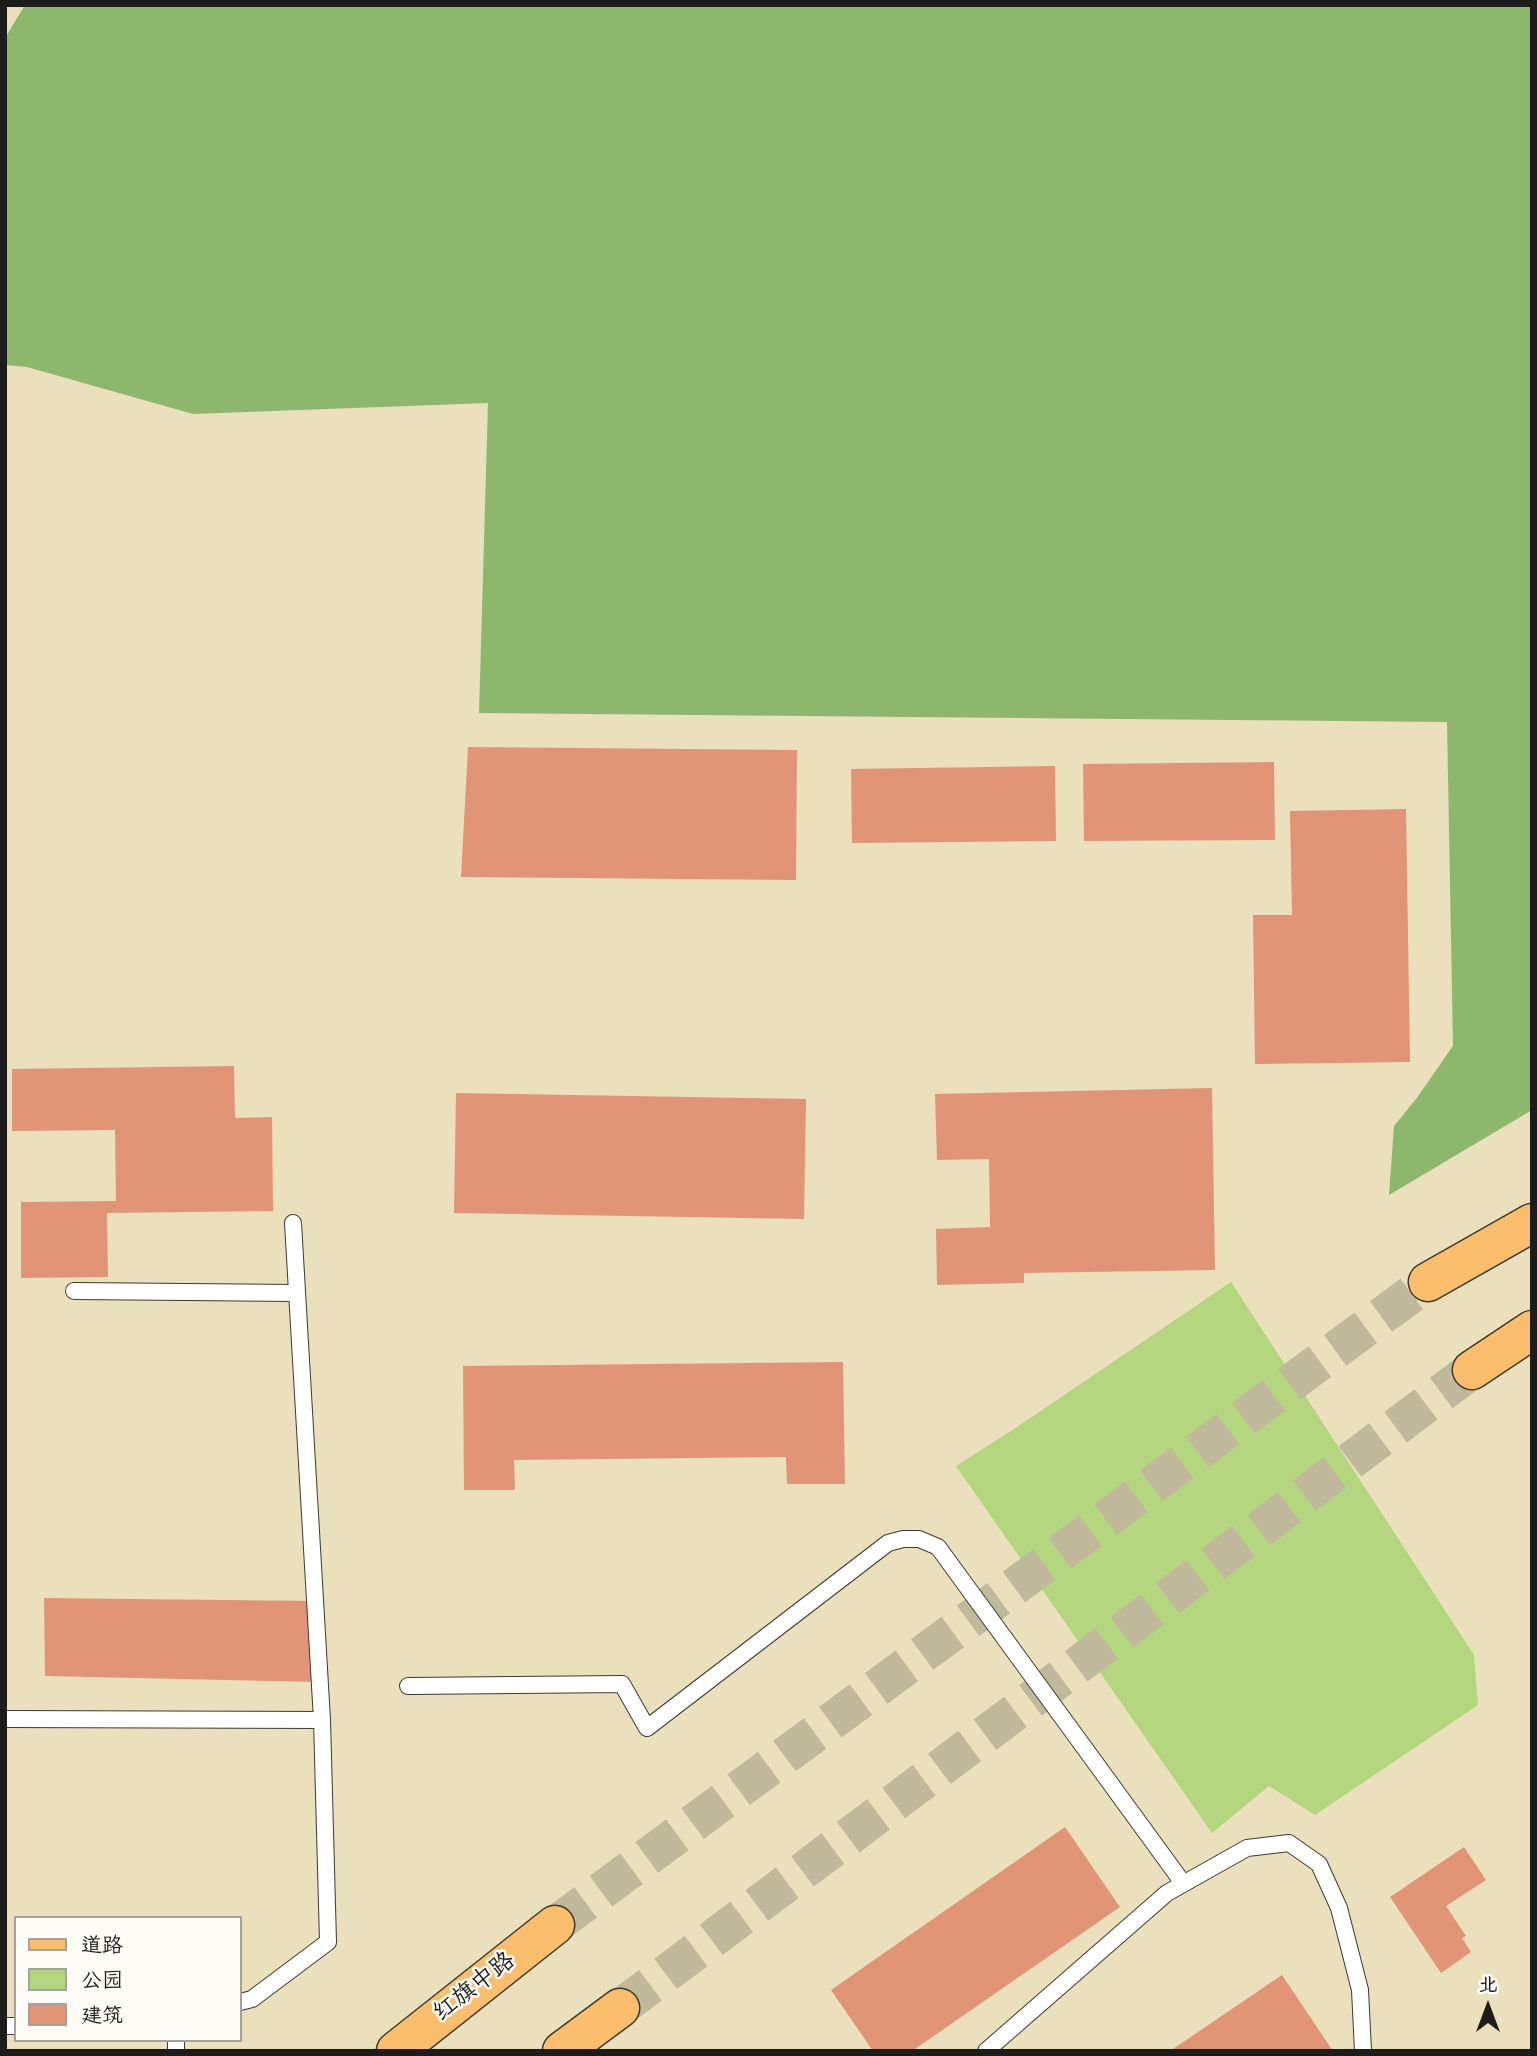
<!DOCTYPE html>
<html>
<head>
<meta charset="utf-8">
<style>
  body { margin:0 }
  #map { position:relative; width:1537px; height:2056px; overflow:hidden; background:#eae0bc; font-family:Mynerve,"LXGW WenKai TC",sans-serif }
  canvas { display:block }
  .frame { position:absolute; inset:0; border:7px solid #1c1c1c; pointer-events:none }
  .legend { position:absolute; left:14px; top:1916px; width:228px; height:126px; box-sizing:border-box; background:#fdfcf7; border:2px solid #a3a29f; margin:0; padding:9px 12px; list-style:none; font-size:21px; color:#1c1c1c }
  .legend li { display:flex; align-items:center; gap:14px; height:35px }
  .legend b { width:35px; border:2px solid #a3a29f }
  .north { position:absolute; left:1453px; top:1972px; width:70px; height:70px; -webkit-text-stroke:5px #fdfcf7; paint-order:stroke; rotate:0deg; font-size:19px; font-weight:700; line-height:28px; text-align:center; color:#1c1c1c }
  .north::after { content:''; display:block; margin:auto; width:24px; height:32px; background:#1c1c1c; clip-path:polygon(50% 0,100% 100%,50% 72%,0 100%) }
</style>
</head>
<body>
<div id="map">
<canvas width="1537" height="2056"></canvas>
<div class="frame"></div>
<ul class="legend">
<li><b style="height:9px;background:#fabe6d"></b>道路</li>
<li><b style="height:19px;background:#b3d67f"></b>公园</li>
<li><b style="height:19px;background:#e19576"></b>建筑</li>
</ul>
<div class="north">北</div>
</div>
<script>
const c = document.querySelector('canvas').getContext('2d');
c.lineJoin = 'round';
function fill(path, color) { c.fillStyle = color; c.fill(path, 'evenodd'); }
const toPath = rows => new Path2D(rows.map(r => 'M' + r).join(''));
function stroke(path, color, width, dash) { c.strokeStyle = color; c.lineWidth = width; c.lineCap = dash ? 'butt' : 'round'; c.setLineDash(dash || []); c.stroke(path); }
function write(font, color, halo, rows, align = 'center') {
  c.font = font + ' Mynerve,"LXGW WenKai TC",sans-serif'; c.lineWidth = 5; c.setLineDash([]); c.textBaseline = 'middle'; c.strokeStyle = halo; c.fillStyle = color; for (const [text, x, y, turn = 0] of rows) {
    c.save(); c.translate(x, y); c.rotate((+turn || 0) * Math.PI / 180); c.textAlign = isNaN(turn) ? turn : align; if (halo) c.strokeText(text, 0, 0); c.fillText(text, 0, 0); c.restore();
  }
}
fill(toPath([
  [1231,1282,1474,1655,1478,1705,1315,1815,1269,1786,1212,1833,956,1466,1017,1427]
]), '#b3d67f');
fill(toPath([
  [25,5,1532,5,1532,1110,1389,1195,1394,1126,1416,1099,1453,1046,1447,722,479,713,488,403,193,414,27,367,5,365,5,38]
]), '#8eb76e');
fill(toPath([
  [468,747,797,750,796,880,461,877],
  [1274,762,1275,840,1084,841,1083,764],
  [1055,766,1056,841,852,843,851,769],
  [1406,809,1410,1062,1255,1064,1253,915,1292,915,1290,811],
  [234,1066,235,1118,272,1117,273,1211,107,1213,108,1277,21,1278,21,1202,116,1201,115,1130,12,1131,12,1069],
  [1212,1088,1215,1270,1024,1273,1024,1283,937,1285,936,1229,990,1227,989,1159,937,1160,935,1094],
  [456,1093,806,1099,804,1219,454,1213],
  [843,1362,845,1484,787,1484,786,1457,514,1460,515,1490,464,1490,463,1366],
  [44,1598,314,1601,316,1682,45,1676],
  [1065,1827,1120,1907,912,2051,873,2051,831,1990],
  [1464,1847,1486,1880,1446,1906,1466,1936,1462,1938,1471,1952,1441,1973,1390,1897],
  [1282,1975,1333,2051,1170,2051]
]), '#e19576');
stroke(toPath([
  [555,1925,1428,1282],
  [620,2008,1472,1370]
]), '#c1b99c', 38, [38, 19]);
const lane = toPath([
  [74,1291,297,1293],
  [408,1686,622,1684,647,1728,888,1543,903,1539,919,1539,938,1547,1183,1883],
  [5,1719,322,1720],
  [240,2002,252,1999,328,1942,322,1720,293,1223],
  [5,2026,16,2026],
  [176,2040,176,2051],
  [986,2051,1167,1893,1247,1848,1289,1843,1319,1864,1339,1908,1360,1990,1363,2051]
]);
const primary = toPath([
  [1428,1282,1532,1223],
  [1472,1370,1532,1330],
  [396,2051,555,1925],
  [562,2051,620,2008]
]);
stroke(lane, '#3b3934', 18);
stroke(primary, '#3b3934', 41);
stroke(lane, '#fff', 16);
stroke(primary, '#fabe6d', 38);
write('24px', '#1c1c1c', '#fdfcf7', [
  ["红旗中路",475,1988,-38]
]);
</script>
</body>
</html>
